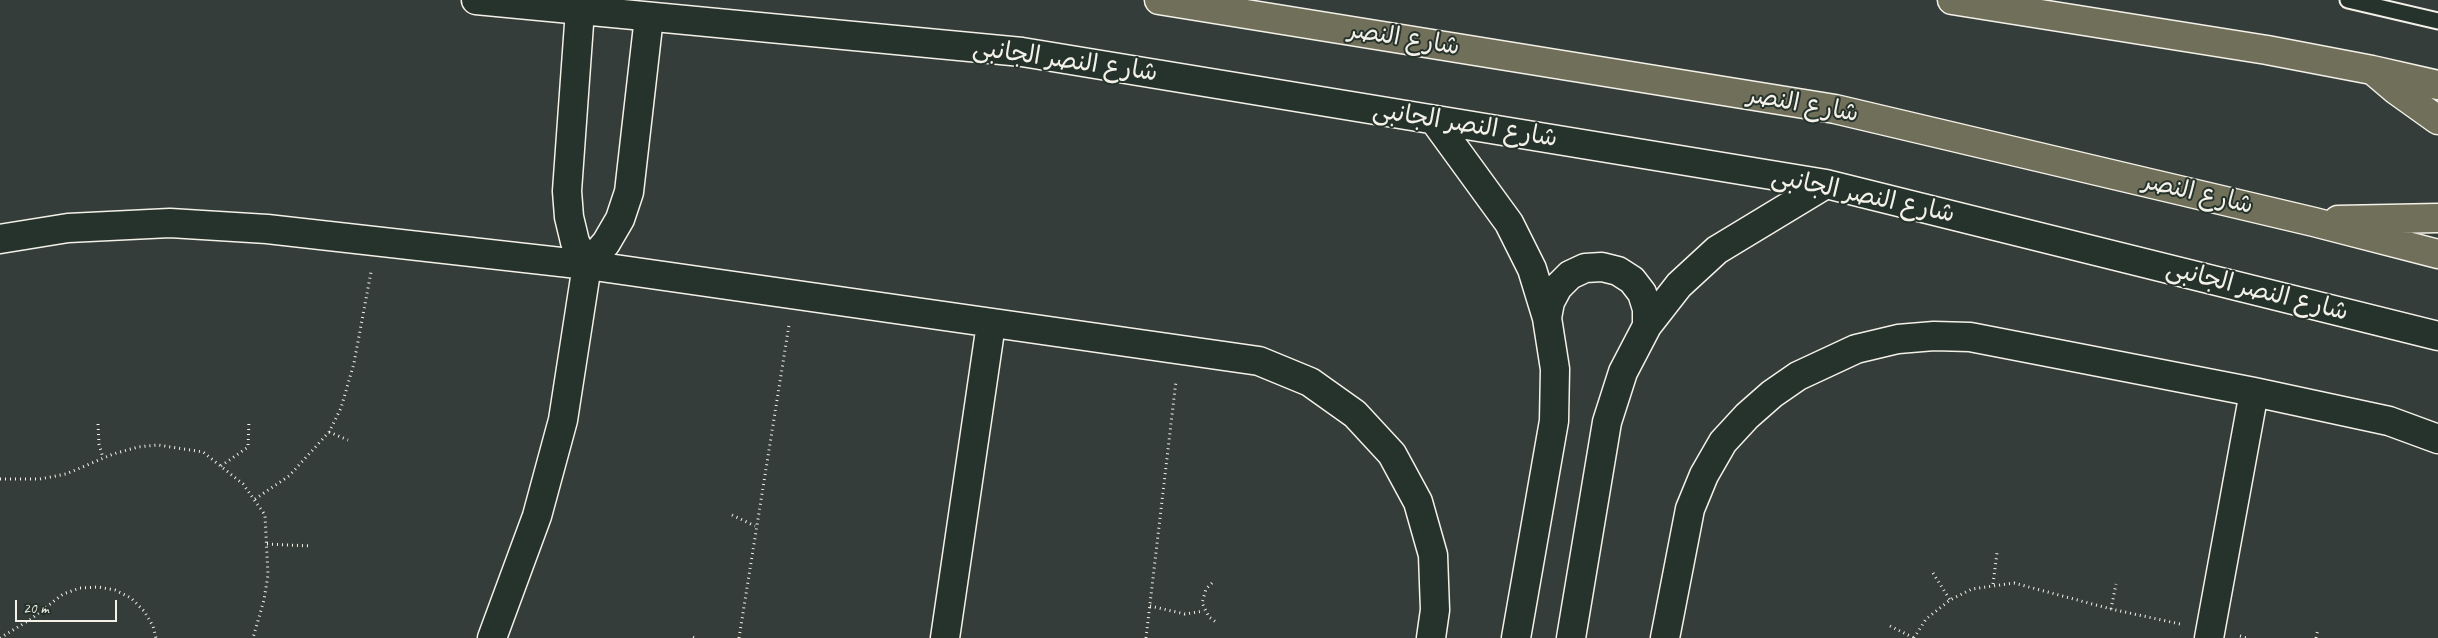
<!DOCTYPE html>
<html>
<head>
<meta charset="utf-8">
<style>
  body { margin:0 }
  #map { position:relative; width:2438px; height:638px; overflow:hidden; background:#343d39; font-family:Caveat,sans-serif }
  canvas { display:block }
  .scale { position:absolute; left:15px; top:600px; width:102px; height:22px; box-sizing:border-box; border:2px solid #f4f1e8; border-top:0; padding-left:6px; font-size:15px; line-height:18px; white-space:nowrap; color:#f4f1e8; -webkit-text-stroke:4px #26332d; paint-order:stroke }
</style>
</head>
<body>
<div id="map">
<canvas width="2438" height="638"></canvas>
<div class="scale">20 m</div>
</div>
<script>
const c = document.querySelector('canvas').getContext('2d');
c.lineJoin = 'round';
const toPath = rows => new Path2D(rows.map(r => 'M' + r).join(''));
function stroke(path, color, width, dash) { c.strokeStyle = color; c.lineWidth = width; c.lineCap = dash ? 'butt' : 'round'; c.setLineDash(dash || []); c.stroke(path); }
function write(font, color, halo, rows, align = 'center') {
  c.font = font + ' Caveat,"Playpen Sans Arabic",sans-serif'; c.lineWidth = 4; c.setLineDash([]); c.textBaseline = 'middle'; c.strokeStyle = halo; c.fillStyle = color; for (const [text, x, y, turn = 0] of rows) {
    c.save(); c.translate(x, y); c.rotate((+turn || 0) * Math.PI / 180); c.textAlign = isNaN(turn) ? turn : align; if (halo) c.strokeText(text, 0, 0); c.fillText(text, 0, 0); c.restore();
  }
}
const lane = toPath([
  [2348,0,2438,21]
]);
const street = toPath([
  [580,10,567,191,569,217,575,242,587,265],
  [0,239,68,228,170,223,267,229,587,265,1259,361,1310,382,1355,414,1392,454,1418,502,1433,555,1435,610,1431,638],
  [492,638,537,516,563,420,587,265,606,243,620,219,629,192,649,17],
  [945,638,991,324],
  [1665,638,1690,509,1704,475,1723,442,1747,416,1772,394,1798,376,1856,349,1898,339,1934,336,1970,337,2254,392,2389,421,2438,439],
  [2209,638,2254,392]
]);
const secondary = toPath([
  [476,0,1022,52,1826,184,2438,336],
  [1434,120,1509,223,1532,269,1547,318,1555,369,1554,421,1516,638],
  [1547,318,1550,302,1558,287,1570,275,1585,268,1602,267,1618,271,1632,280,1642,293,1647,309,1647,326],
  [1571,638,1607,422,1623,372,1647,326,1679,285,1717,250,1826,184]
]);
const primary = toPath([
  [1159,0,1835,109,2314,222,2438,254],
  [1952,0,2267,50,2372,70,2438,85],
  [2376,73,2396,90,2438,120],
  [2338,220,2438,218]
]);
stroke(lane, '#f4f1e8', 19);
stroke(street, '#f4f1e8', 31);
stroke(secondary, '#f4f1e8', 31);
stroke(primary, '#f4f1e8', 31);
stroke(toPath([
  [98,424,99,444,103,458],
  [329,432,348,440],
  [221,466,248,447,249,420],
  [0,479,40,479,66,474,113,454,138,447,158,445,203,452,243,484,265,515,268,575,264,600,253,638],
  [255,499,289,476,329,432,341,408,354,363,371,272],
  [732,515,755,526],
  [267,544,311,546],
  [1933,573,1950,600],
  [1212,583,1206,589,1202,603,1209,617,1216,622],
  [1993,584,1997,553],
  [1150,606,1185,614,1204,611],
  [2111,609,2116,584],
  [1890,626,1914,638],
  [2240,636,2247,638],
  [693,637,695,638],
  [0,638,31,619,63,594,80,588,98,587,115,590,131,598,144,611,153,626,156,638],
  [739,638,789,325],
  [1146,638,1176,381],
  [1914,638,1926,619,1950,600,1972,589,2014,583,2111,609,2180,624],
  [2316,638,2318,629]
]), '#f4f1e8', 3, [1, 4]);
stroke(lane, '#26332d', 15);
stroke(street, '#26332d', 28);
stroke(secondary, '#26332d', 28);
stroke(primary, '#706f59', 28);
write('25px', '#f4f1e8', '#26332d', [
  ["شارع النصر",1404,39,9],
  ["شارع النصر الجانبى",1065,61,8],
  ["شارع النصر",1803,105,10],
  ["شارع النصر الجانبى",1465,125,9],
  ["شارع النصر",2198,194,13],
  ["شارع النصر الجانبى",1863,196,12],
  ["شارع النصر الجانبى",2257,291,14]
]);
</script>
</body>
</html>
